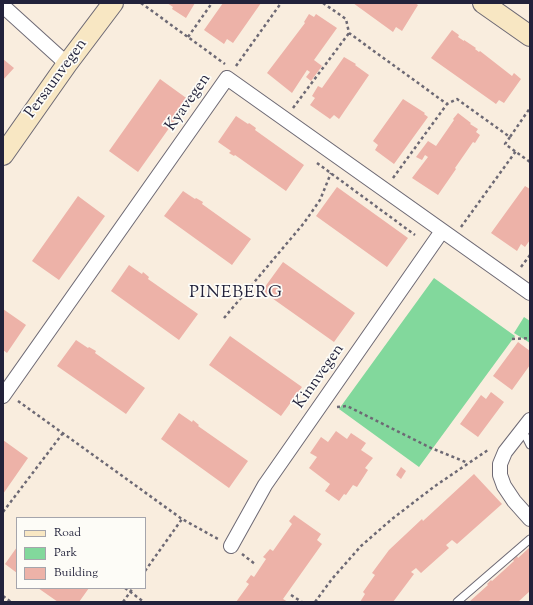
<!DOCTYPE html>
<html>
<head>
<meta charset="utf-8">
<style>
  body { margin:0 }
  #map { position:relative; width:533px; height:605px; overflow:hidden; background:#f9edde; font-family:"Sorts Mill Goudy",serif }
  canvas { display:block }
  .frame { position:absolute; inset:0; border:4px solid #22223b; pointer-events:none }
  .legend { position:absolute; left:16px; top:517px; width:130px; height:72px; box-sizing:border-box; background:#fdfcf7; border:1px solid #a5a5ac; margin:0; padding:5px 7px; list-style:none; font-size:12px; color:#22223b }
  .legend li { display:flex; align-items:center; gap:8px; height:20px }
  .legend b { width:20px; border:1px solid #a5a5ac }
</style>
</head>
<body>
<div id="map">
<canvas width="533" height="605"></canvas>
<div class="frame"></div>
<ul class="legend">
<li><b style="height:5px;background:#f8e7c3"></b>Road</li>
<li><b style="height:11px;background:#82d89c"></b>Park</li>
<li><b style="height:11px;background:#edb2a8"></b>Building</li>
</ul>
</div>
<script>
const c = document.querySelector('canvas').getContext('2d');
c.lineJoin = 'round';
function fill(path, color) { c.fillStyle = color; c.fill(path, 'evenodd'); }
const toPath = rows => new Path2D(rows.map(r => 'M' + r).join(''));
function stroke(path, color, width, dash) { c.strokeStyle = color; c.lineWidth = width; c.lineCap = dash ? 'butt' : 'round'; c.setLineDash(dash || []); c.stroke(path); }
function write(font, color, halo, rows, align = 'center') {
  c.font = font + ' "Sorts Mill Goudy",serif'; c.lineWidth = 3.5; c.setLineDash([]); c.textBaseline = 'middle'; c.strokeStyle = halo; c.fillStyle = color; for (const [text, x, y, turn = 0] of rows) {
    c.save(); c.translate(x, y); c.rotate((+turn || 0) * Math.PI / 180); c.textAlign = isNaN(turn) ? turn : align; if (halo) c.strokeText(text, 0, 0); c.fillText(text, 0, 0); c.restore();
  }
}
fill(toPath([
  [434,278,515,336,419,467,339,409],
  [524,317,530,321,530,343,514,333]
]), '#82d89c');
fill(toPath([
  [167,3,195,3,186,18,172,9,173,7],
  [223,3,261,3,233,43,227,39,224,44,204,30],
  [353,3,415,3,418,5,402,31,396,27,393,32],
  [309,14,314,17,316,14,337,28,314,60,322,66,311,81,306,77,310,72,307,70,292,93,267,73,305,23,304,22],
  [452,30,459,35,458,37,464,41,464,40,476,48,475,49,479,52,480,51,512,76,514,73,521,79,504,103,499,100,496,104,431,58],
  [344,57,356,64,355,65,369,75,339,119,334,115,330,119,310,105,315,98,312,96,318,86,322,88],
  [3,59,14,68,3,80],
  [160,79,189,100,138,172,109,151],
  [403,99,425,113,424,114,428,117,394,164,375,150,378,145,373,141],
  [458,113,471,123,470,124,478,129,476,132,480,135,475,143,473,142,455,168,456,169,438,195,412,178,428,157,425,155,422,160,416,157,428,141,436,146,454,120,453,119],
  [236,116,248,124,249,123,256,128,255,130,304,165,286,191,235,155,234,156,229,153,231,151,218,142],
  [525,186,530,189,530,240,525,247,521,244,517,251,491,233],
  [337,187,408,238,387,267,316,216],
  [183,191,195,199,196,198,203,202,202,204,251,239,232,265,164,216],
  [78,196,105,216,59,280,32,261],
  [283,262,355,313,334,342,262,291],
  [129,265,142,274,143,272,149,277,148,279,198,314,179,340,111,291],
  [3,309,26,325,7,353,3,350],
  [230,336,302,387,281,416,209,365],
  [76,340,88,348,89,347,96,351,95,353,145,388,126,414,57,366],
  [518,342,530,351,530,365,512,390,493,376],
  [491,392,504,402,478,437,460,424,481,395,486,399],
  [179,413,192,422,193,420,199,425,198,426,248,461,229,488,161,439],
  [336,431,347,439,351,433,366,443,361,450,373,458,365,468,368,470,357,487,353,485,346,495,344,494,339,501,325,491,330,484,309,468,317,457,310,453,321,437,328,442],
  [3,440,28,458,3,494],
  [401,467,406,471,401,479,396,475],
  [474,474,502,504,457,544,452,540,446,545,449,548,421,573,416,568,411,572,414,574,393,602,360,602,365,594,363,592,375,575,372,573,389,550,422,519,423,521],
  [294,515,321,534,317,540,322,544,283,599,288,602,236,602,249,584,246,582,251,575,254,577,266,559,263,557,270,549,273,551,292,524,289,521],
  [17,547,17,573,5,564],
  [530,547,530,591,518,602,469,602,488,585,487,584,491,580,492,581,514,561,513,560,517,556,518,558],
  [38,588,89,588,79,602,58,602]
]), '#edb2a8');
const lane = toPath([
  [522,429,530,445],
  [457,602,530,539]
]);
const street = toPath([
  [3,6,67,64],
  [3,396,227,78,530,293],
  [530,420,505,452,500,464,500,475,504,486,514,501,530,519],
  [231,546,265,485,442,231]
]);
const secondary = toPath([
  [483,3,530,36],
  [3,155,67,64,113,3]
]);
stroke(lane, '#6d6974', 9);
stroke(street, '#6d6974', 16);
stroke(secondary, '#6d6974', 22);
stroke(toPath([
  [141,3,225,64],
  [323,3,346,19,349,33,447,104,457,99,510,137,530,108],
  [188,37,212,3],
  [236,66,281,3],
  [293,108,349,33],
  [510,137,505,144,530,162],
  [317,163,415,235],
  [393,178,447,104],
  [461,227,516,151],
  [521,267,530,255],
  [224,318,304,223,320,200,331,173],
  [512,339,530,338],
  [18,401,182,519,218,539],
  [337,407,347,406,431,448,468,463],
  [3,512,63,433],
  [242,554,255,564],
  [145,571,182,519],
  [125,588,144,602],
  [291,595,302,602],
  [3,596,11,602],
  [123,602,133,588],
  [315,602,332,579,361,546,392,519,435,486,488,450]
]), '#6d6974', 2.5, [3, 3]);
stroke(lane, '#fff', 7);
stroke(street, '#fff', 14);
stroke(secondary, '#f8e7c3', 20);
write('16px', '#22223b', '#fdfcf7', [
  ["Persaunvegen",57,79,-54],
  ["Kyavegen",189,103,-55],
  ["Kinnvegen",320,377,-55]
]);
c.letterSpacing = '1px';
write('17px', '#22223b', '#fdfcf7', [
  ["PINEBERG",236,294]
]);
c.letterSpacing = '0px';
</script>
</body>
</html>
